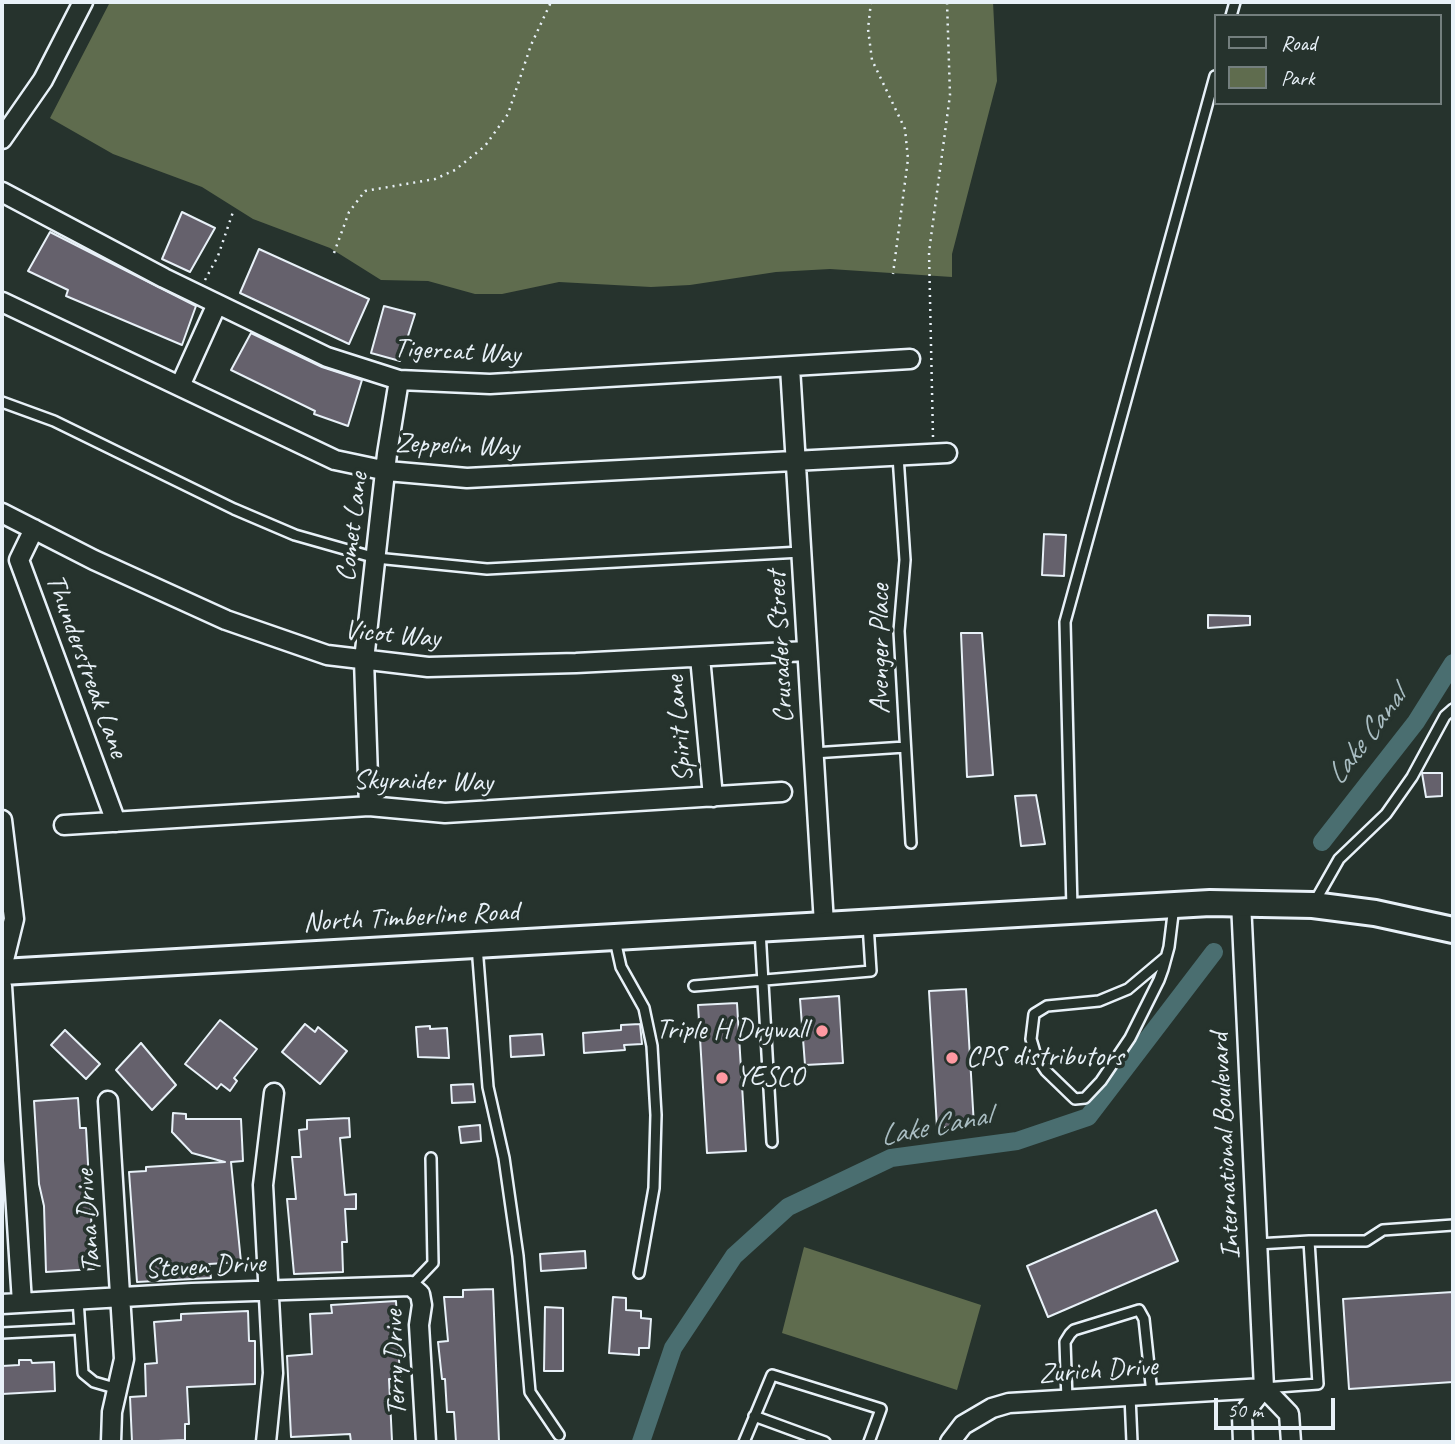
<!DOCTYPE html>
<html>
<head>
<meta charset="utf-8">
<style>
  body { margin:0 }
  #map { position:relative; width:1455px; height:1444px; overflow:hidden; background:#26332d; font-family:Caveat,sans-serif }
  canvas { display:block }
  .frame { position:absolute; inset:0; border:4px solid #e8f1f8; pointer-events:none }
  .legend { position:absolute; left:1214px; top:14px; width:228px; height:91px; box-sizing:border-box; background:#26332d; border:2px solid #747f7e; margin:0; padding:9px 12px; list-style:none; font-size:21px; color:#e8f1f8 }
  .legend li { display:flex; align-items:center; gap:14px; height:35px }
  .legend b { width:35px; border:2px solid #747f7e }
  .scale { position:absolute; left:1214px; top:1398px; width:121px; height:32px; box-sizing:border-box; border:4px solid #e8f1f8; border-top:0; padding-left:9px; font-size:21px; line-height:24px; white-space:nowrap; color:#e8f1f8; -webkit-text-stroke:5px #26332d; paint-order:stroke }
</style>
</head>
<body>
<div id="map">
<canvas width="1455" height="1444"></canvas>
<div class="frame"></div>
<ul class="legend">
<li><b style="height:9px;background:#26332d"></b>Road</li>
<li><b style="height:19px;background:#5f6c4e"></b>Park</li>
</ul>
<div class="scale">50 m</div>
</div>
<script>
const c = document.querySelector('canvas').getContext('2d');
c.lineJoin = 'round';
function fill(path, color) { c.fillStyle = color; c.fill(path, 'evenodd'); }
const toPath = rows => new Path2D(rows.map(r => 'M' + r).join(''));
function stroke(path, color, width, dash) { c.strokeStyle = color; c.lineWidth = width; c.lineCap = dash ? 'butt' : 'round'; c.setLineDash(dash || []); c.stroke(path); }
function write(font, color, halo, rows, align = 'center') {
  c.font = font + ' Caveat,sans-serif'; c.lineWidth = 7; c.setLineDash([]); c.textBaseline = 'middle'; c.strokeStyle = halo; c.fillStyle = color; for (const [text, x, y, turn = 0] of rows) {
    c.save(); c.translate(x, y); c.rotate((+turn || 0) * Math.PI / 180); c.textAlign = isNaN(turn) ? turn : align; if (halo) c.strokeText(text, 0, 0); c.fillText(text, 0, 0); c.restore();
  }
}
fill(toPath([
  [110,2,993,2,997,81,952,254,952,277,830,269,776,272,690,285,651,287,559,282,502,294,475,294,428,281,381,280,330,248,253,219,202,187,113,154,50,118],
  [804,1247,981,1305,957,1390,782,1333]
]), '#5f6c4e');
stroke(toPath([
  [1322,842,1416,722,1453,663],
  [641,1442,673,1348,734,1256,788,1207,891,1158,1017,1141,1088,1117,1214,952]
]), '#4a6e70', 18);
const building = toPath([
  [182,212,215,228,190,272,162,259,182,212],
  [50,232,196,306,182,345,66,296,68,290,28,271,50,232],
  [259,249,369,299,349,344,240,293,259,249],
  [384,306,415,314,400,361,371,353,384,306],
  [251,333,322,367,362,380,348,426,314,414,315,411,231,370,251,333],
  [1044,534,1066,535,1064,576,1042,575,1044,534],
  [1208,615,1250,616,1250,625,1208,628,1208,615],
  [961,633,982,633,993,775,967,777,961,633],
  [1422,773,1442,773,1442,796,1426,797,1422,773],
  [1036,795,1045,844,1021,846,1015,796,1036,795],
  [966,989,974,1126,937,1128,929,991,966,989],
  [839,996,843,1063,805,1065,800,999,839,996],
  [737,1003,746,1151,707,1153,698,1005,737,1003],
  [220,1020,257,1049,234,1078,237,1081,230,1091,221,1084,217,1089,185,1064,220,1020],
  [305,1024,315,1032,318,1027,347,1051,320,1084,282,1052,305,1024],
  [640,1024,642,1044,624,1045,625,1050,584,1053,583,1033,621,1030,621,1025,640,1024],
  [430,1026,430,1029,447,1028,449,1058,418,1057,416,1027,430,1026],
  [65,1030,100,1064,86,1079,51,1045,65,1030],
  [542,1034,544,1055,511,1057,510,1036,542,1034],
  [141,1043,176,1085,152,1110,116,1070,141,1043],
  [473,1084,475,1102,452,1103,451,1085,473,1084],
  [78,1098,80,1128,86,1128,94,1269,46,1272,44,1206,39,1184,34,1101,78,1098],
  [173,1113,186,1114,186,1119,241,1119,243,1161,231,1162,241,1262,209,1264,211,1278,137,1282,129,1172,146,1171,146,1167,225,1162,192,1153,172,1132,173,1113],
  [349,1118,350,1137,340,1138,345,1195,356,1194,356,1209,345,1209,347,1242,342,1242,343,1272,294,1274,287,1199,296,1199,292,1157,301,1157,299,1130,307,1129,307,1120,349,1118],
  [480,1125,481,1141,461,1143,459,1127,480,1125],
  [1156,1210,1178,1261,1048,1317,1027,1266,1156,1210],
  [585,1251,586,1268,541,1271,540,1254,585,1251],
  [493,1289,499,1442,456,1442,454,1412,447,1412,445,1379,442,1379,438,1342,448,1341,444,1297,463,1297,463,1290,493,1289],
  [1453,1292,1453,1382,1349,1389,1343,1299,1453,1292],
  [613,1297,626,1298,626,1310,641,1311,641,1318,651,1319,649,1348,639,1348,639,1355,609,1353,613,1297],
  [396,1301,400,1379,389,1379,392,1441,351,1442,350,1434,291,1437,287,1356,312,1354,310,1314,332,1313,331,1305,396,1301],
  [545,1307,563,1308,563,1371,544,1371,545,1307],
  [248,1311,249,1341,255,1341,255,1384,187,1387,189,1424,185,1424,185,1440,132,1442,130,1397,146,1396,145,1364,157,1363,154,1322,181,1320,181,1314,248,1311],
  [19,1360,31,1360,32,1363,54,1362,55,1391,2,1394,2,1366,19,1365,19,1360]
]);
fill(building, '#65616c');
stroke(building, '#e8f1f8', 2);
const lane = toPath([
  [1231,16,1235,2],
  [2,402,54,421,234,509,295,535,376,558,487,569,801,552],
  [898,456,905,560,899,631,911,843],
  [813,753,905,747],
  [1314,903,1339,859,1386,814,1412,777,1445,716,1453,709],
  [1072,909,1065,622,1215,76],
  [760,930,772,1142],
  [615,940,621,967,644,1008,652,1046,656,1115,654,1188,639,1273],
  [477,946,488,1087,504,1158,518,1256,530,1392,559,1435],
  [1166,957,1128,989,1099,1001,1047,1006,1034,1014,1031,1039,1036,1056,1046,1071,1075,1099,1085,1098,1101,1081,1130,1038,1159,980,1163,969,1169,947,1174,906],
  [694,986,871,971,868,924],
  [1309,1241,1366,1241,1383,1230,1453,1225],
  [1257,1244,1309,1241,1318,1384,1264,1388],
  [411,1286,433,1263,431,1158],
  [78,1300,83,1373,94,1382,118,1389],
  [2,1333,80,1329],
  [1130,1396,1132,1442],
  [1067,1400,1065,1342,1070,1334,1074,1330,1139,1310,1144,1319,1152,1394],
  [754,1416,825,1442],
  [744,1442,772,1375,881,1409,869,1442]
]);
const street = toPath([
  [2,139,43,80,83,2],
  [2,192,164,278,327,357,399,380,490,384,910,359],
  [2,302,335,460,387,471,467,478,947,453],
  [790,367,824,924],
  [180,386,217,304],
  [2,513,94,560,226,620,327,655,428,667,576,663,807,651],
  [34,529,19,560,116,822],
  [700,657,713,797],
  [369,806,364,660,387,454,399,380],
  [2,820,14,919,2,968],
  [64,825,369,806,445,813,782,792],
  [1241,902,1264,1388,1242,1416,1243,1442],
  [2,986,22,1303],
  [108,1101,124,1359,112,1412,111,1442],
  [2,1304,192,1293,411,1286,420,1294,422,1305,419,1325,426,1442],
  [1264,1388,1289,1414,1291,1442],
  [266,1442,273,1373,263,1185,274,1093],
  [950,1442,963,1425,992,1408,1009,1403,1264,1388]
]);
const secondary = toPath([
  [2,972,1210,903,1313,905,1375,913,1453,930]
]);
stroke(lane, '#e8f1f8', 14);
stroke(street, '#e8f1f8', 23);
stroke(secondary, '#e8f1f8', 30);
stroke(toPath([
  [871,2,868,29,872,60,905,129,908,159,893,274],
  [334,253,349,212,365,191,435,179,455,170,485,146,508,114,531,45,551,2],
  [205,280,218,256,234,209],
  [933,437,929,252,950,95,947,2]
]), '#e8f1f8', 2.5, [2, 5]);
stroke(lane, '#26332d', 9);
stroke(street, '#26332d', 18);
stroke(secondary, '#26332d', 24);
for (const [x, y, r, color] of [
  [822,1031,7,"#ff9aa2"],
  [952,1058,7,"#ff9aa2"],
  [722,1078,7,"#ff9aa2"]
]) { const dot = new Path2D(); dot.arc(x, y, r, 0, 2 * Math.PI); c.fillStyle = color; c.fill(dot); stroke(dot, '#26332d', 2.5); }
write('28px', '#e8f1f8', '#26332d', [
  ["Tigercat Way",457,352,3],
  ["Zeppelin Way",457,446,2],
  ["Comet Lane",353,527,-83],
  ["Vicot Way",392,635,5],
  ["Crusader Street",781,647,-93],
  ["Avenger Place",881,649,-90],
  ["Thunderstreak Lane",86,666,70],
  ["Spirit Lane",680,729,-95],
  ["Skyraider Way",423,782,1],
  ["North Timberline Road",411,918,-3],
  ["International Boulevard",1226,1146,-93],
  ["Tana Drive",89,1221,-94],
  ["Steven Drive",205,1267,-3],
  ["Terry Drive",396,1363,-92],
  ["Zurich Drive",1098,1371,-4]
]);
write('28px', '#e8f1f8', '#26332d', [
  ["Triple H Drywall",808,1031,"right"],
  ["CPS distributors",966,1058],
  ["YESCO",736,1078]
], 'left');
write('italic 30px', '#a9bdc2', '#26332d', [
  ["Lake Canal",1367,737,-53],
  ["Lake Canal",935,1127,-11]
]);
</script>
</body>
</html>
